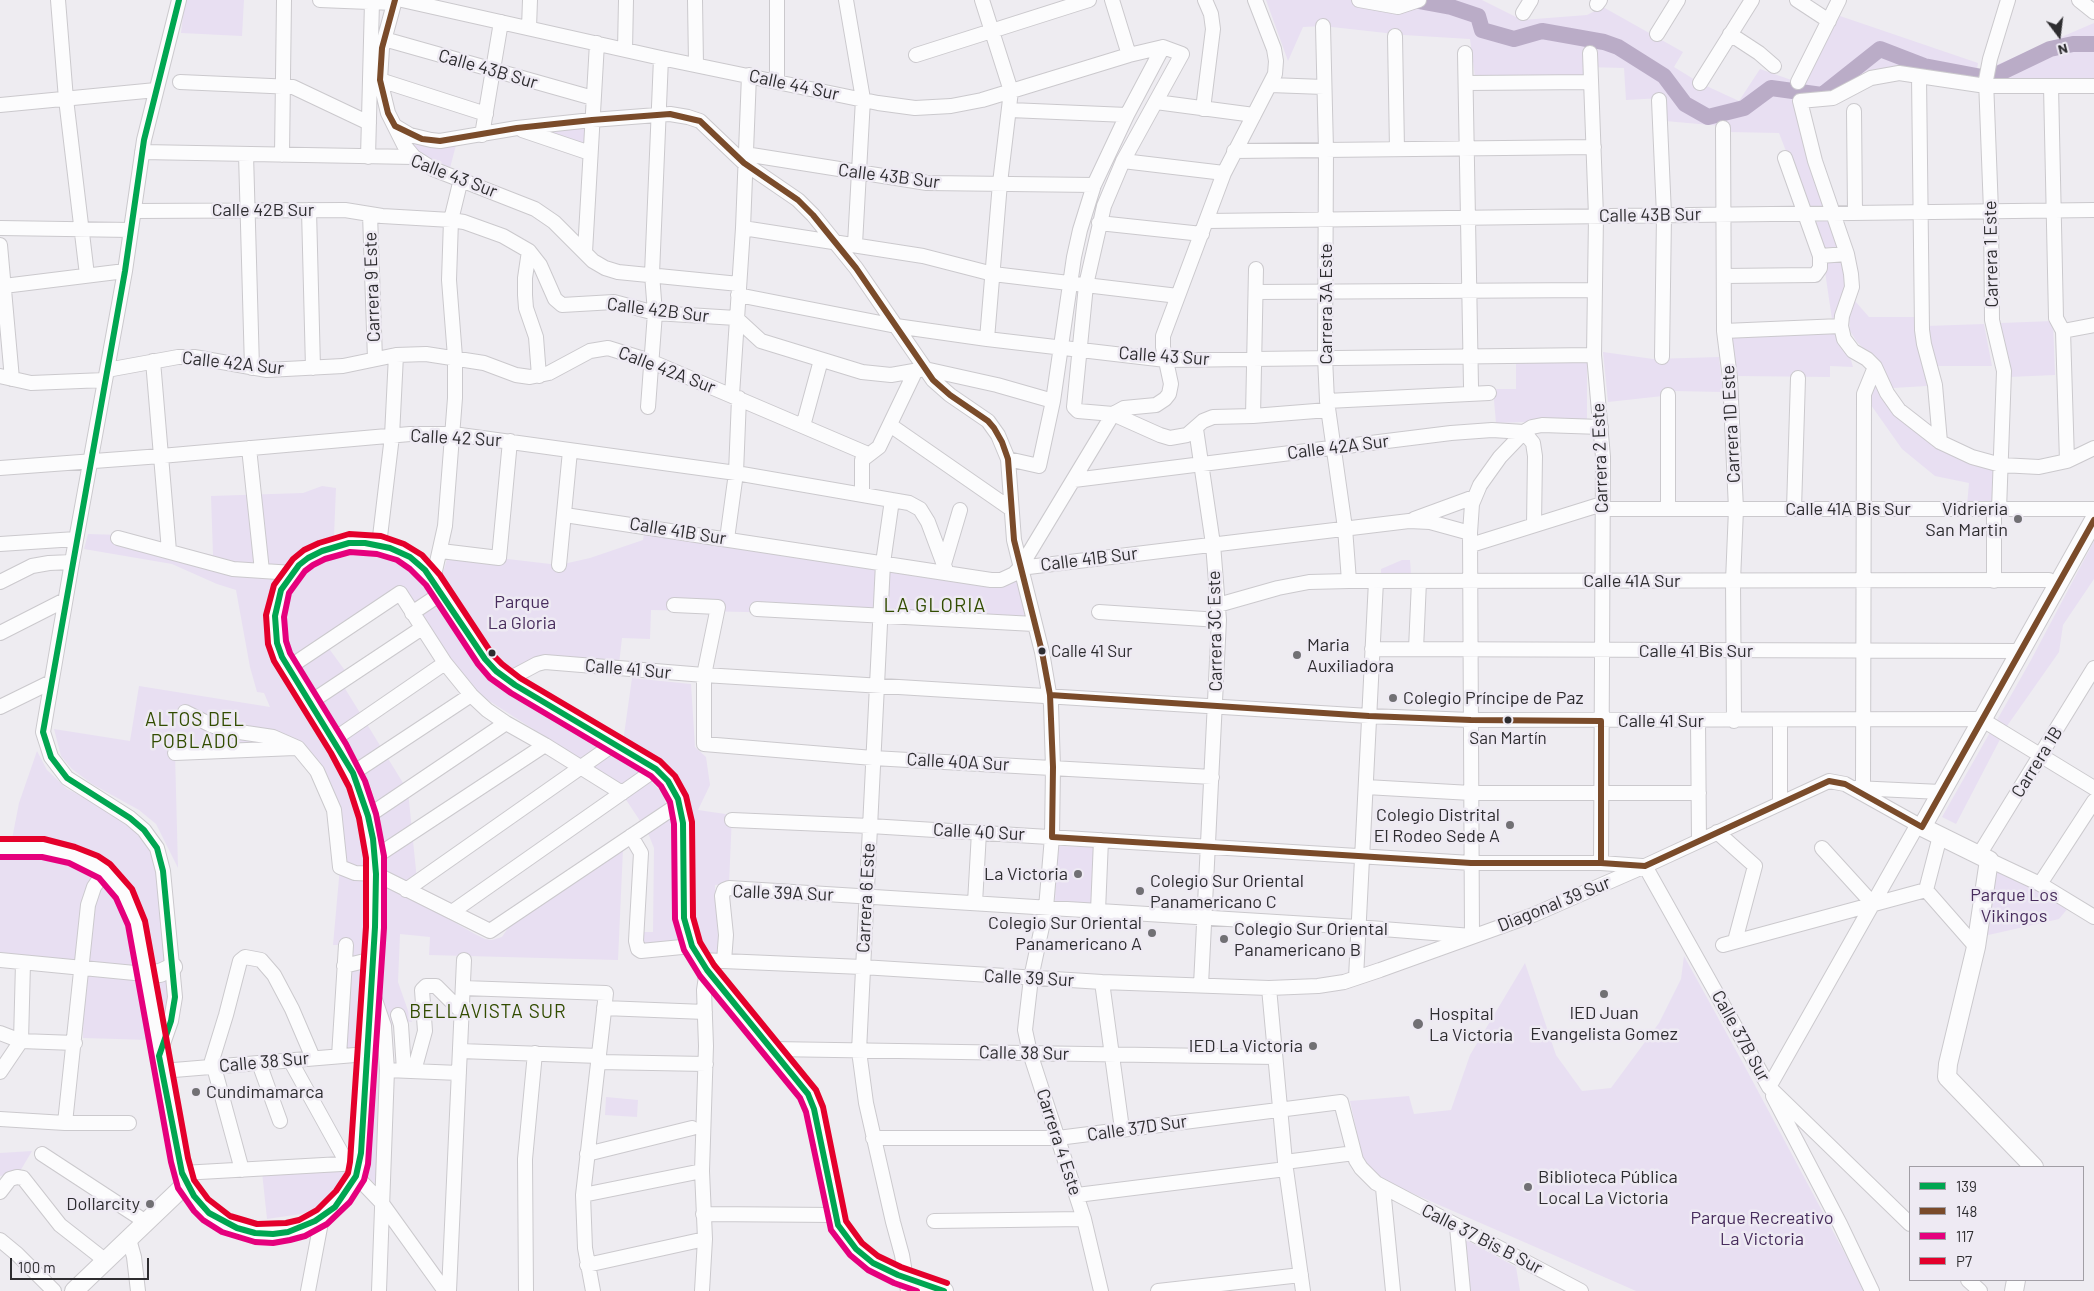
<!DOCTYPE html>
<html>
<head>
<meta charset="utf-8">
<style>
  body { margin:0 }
  #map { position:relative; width:2094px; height:1291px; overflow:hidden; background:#eeecf1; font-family:Barlow,sans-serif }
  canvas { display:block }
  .legend { position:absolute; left:1909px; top:1166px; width:175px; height:115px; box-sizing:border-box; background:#eeeaf3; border:1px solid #a19ea5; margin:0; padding:6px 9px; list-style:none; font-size:15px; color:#2e2d30 }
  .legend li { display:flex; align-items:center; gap:10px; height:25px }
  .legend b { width:25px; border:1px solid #a19ea5 }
  .north { position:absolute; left:2034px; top:10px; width:50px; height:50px; -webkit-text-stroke:4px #eeeaf3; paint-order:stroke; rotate:165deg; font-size:14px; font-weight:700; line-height:20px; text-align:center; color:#2e2d30 }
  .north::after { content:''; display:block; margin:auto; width:18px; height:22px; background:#2e2d30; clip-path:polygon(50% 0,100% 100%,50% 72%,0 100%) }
  .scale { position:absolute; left:10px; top:1258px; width:139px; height:22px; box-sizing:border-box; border:2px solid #2e2d30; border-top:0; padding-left:6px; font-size:15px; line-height:18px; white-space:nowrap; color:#2e2d30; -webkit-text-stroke:4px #eeeaf3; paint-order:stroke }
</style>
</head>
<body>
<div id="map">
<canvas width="2094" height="1291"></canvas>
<ul class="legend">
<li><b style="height:6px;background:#00a651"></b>139</li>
<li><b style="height:6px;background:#7a4b2a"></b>148</li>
<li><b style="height:6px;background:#e5007d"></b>117</li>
<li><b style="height:6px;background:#e4002b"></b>P7</li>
</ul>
<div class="north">N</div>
<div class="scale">100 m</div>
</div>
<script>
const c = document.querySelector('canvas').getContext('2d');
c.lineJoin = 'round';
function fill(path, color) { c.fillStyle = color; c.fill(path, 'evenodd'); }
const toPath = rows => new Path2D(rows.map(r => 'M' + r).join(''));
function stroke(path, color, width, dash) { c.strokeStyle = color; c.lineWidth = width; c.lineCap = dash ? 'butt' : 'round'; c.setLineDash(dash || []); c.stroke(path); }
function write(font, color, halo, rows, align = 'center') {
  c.font = font + ' Barlow,sans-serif'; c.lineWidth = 5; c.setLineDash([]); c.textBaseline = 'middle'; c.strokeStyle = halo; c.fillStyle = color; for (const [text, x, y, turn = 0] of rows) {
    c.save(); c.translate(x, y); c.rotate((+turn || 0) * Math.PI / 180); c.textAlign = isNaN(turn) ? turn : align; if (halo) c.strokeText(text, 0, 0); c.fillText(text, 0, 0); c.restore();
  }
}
fill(toPath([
  [185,0,244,0,242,36,181,33],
  [1266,0,1482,0,1522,20,1587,15,1603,7,1683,52,1674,67,1700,83,1739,101,1760,69,1800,83,1840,16,1978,63,1975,83,1925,73,1886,68,1824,98,1802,98,1828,208,1808,208,1779,133,1728,132,1722,126,1665,121,1662,98,1626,100,1624,68,1585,67,1585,76,1475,77,1470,39,1404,35,1323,26,1303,27,1288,61],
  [2094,23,2094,84,1992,81,1994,66],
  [589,127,587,146,541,131],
  [405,139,456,145,450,168,432,161,416,150],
  [1832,220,1842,250,1822,251,1813,222],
  [1846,259,1849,271,1841,310,1832,319,1824,265,1827,260],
  [1855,301,1869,317,1915,317,1927,386,1893,388,1879,364,1857,342,1850,331,1849,316],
  [2053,321,2055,375,2009,377,2001,323],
  [1984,324,1992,366,1938,366,1928,346,1926,326],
  [1834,328,1844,351,1851,360,1853,367,1830,366,1830,377,1738,376,1730,334],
  [1603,352,1653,359,1719,357,1723,392,1674,391,1672,395,1608,402],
  [1587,362,1587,420,1496,423,1493,389,1516,389,1516,363],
  [1874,378,1907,423,1998,470,1996,505,1967,505,1969,483,1935,476,1902,449,1866,398],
  [322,486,336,488,334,536,309,545,292,560,274,582,266,602,266,626,272,652,348,780,358,807,367,843,370,884,363,1049,340,1050,345,945,333,945,340,867,334,810,298,748,175,753,178,868,156,824,139,810,92,784,72,769,61,756,54,729,130,741,139,686,270,707,264,693,257,692,250,667,236,590,217,584,172,564,84,549,88,534,122,535,213,555,211,496,303,493],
  [644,533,1016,576,1027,618,651,610,650,639,622,638,619,664,540,659,508,672,501,666,483,644,440,583,447,559,498,563,499,558,559,565,590,558,643,540],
  [2094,541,2094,579,2063,625,2059,652,2007,726,1956,824,1942,817,2031,660],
  [360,552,379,554,399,561,418,576,479,666,500,688,632,764,662,792,672,825,675,921,677,934,681,942,637,947,638,932,653,932,654,848,648,833,617,786,586,763,483,697,469,684,446,655,400,587,322,639,349,676,341,682,408,791,417,880,408,882,385,872,384,846,380,819,372,790,359,762,292,658,284,624,286,608,293,590,304,575,317,563,335,556],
  [1402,560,1410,560,1411,574,1381,574,1381,569],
  [632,678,691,684,695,747,706,757,710,785,698,810,732,815,729,884,715,885,719,953,704,955,698,946,693,917,688,810,623,742],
  [37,751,47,770,67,789,111,810,128,821,153,852,158,869,168,988,167,1007,161,1035,142,916,136,899,124,879,108,862,87,850,57,842,12,839,19,803],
  [1057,846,1098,847,1095,905,1055,904],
  [623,849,618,960,429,955,430,937,400,934,398,982,412,1022,392,1020,385,1193,368,1177,387,884,475,934,485,939,492,940,502,937,508,928],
  [0,855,45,856,77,866,108,887,126,918,137,970,0,956],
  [1995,868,2034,889,2069,907,2059,919,1984,936],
  [1684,956,1744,1065,1865,1291,1636,1291,1389,1183,1372,1170,1362,1156,1350,1101,1409,1096,1414,1114,1451,1110,1470,1055,1525,963,1556,1055,1582,1091,1611,1088,1659,1023,1681,979],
  [84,975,139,979,151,1040,83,1038],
  [606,1097,638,1100,637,1117,605,1115],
  [32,1151,19,1173,0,1176,0,1153],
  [348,1166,342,1180,319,1207,301,1214,267,1219,262,1172],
  [1461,1237,1516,1267,1520,1291,1468,1291]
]), '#e8dff2');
stroke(toPath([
  [1413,0,1451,7,1478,16,1482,30,1514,39,1542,31,1604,42,1618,47,1664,76,1685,104,1708,117,1744,108,1771,88,1822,95,1880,49,1924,66,1982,77,2000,73,2050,49,2073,44,2094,44]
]), '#baacc7', 16);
const minor = toPath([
  [58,0,66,99,87,275],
  [320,0,394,3],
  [395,0,382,48,380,80,388,113,404,145,414,157,433,169,535,209,554,222,593,261,605,268,618,272,739,284],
  [402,0,661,58,878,103,915,108,951,106,982,100,1129,55,1163,47,1182,54,1123,161,1104,206,1086,285,1074,407,1078,411,1113,414,1160,435,1170,438,1187,435,1203,421,1213,417,1253,416,1328,410],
  [695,0,696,64],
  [777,0,777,81],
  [846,0,863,99,855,244],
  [982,0,1011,91,1000,183,987,339],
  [1112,0,1129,55],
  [1359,0,1398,7,1419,0],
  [1797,0,1829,21],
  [2079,0,2094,12],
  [1597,4,1600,0],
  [1523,13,1531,0],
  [1323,26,1326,150,1325,357,1327,401,1345,528,1349,581],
  [529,28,530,0],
  [1657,34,1678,0],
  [1730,34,1759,53,1774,66],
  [1395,36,1397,149],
  [384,39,593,98],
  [625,50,626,0],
  [1465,53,1471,386],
  [1590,53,1596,216,1594,355,1603,457,1601,863],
  [916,55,1089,0],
  [1919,76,1922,330,1924,344,1935,385,1940,442],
  [380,80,486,114],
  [180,82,293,87,369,123],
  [1798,82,1839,0],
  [1466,83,1591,82],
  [1700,83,1752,0],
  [1270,85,1324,87],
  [2051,86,2056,318,2063,331,2067,461],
  [2094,86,1986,86,1899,73,1871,78,1833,98,1800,101,1815,161,1847,254,1851,274,1852,287,1842,316,1841,326,1844,339,1853,351,1867,359,1875,367,1887,393,1899,410,1940,442,1972,457,2001,465,2039,467,2067,461,2094,448],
  [1659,100,1664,215,1662,357],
  [1156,102,1254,115],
  [0,105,156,90],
  [1203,109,1213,29,1211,14,1205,0],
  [1010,110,1127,115],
  [1854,111,1855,213],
  [395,126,410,135,431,140,440,141,517,128,592,120,670,114,688,117,700,121,744,163,798,200,813,215,856,268,933,380,950,395,988,421,998,435,1008,459,1014,540,1042,652,1051,705,1053,767,1052,837,1046,908,1031,978,1025,1030,1030,1053,1084,1219,1101,1291],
  [1723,128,1724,331,1730,378,1736,509,1733,581,1734,721],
  [522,130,590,153],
  [482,135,501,22],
  [1234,151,1594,147],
  [142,152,414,157],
  [246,154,252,368],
  [745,154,927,183,1094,185],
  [282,155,284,0],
  [368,157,372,2],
  [1123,161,1224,173],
  [309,210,313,368],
  [134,211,345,210,382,216,451,220,464,222,503,236,529,251,540,265,555,299,562,305,614,302,655,313,736,318,761,341,862,372,891,375,925,369,997,385,1053,401],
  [370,214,375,359],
  [1207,221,2094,210],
  [1099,223,1202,234],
  [0,228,131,230],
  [743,228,923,256,993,274,1178,296],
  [0,245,12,379],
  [529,251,525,278,525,295,526,308,536,337,539,376],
  [585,252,597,43],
  [1820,256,1847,254],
  [1724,276,1815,275,1820,268,1820,256,1785,158],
  [4,286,125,271],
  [1256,292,1595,290],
  [738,295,896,326,987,339,1166,360,1594,355],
  [1724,331,1841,326],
  [2063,331,2094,325],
  [153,361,169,551],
  [107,370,178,357,194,357,267,370,343,366,396,355,426,354,484,363,516,375,530,377,549,373,590,351,608,348,650,361,868,454],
  [0,376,31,383,105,380],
  [732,395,743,228,749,75],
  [1668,395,1668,509],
  [1327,401,1489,393],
  [648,407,655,313,652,274,661,58],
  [1253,416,1256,269],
  [890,425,1011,509],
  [803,426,821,360],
  [1196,429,1213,544,1219,620,1201,985],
  [1524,432,1533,443,1535,456,1534,525],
  [249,448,262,571],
  [1008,459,1039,466,1053,401,1074,257,1080,230,1094,185,1127,115,1163,47],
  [0,468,161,456,410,434,453,434,736,473,909,503,920,509,928,522,947,573],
  [1074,480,1451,433,1492,430,1524,432],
  [862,495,862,460,879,447,915,372],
  [892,500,883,563,859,1051,866,1103,893,1222,902,1255,908,1291],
  [1602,509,2094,509],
  [1794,509,1798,378],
  [1999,510,2004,371,1992,320,1991,211,1986,80,1990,59,2008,0],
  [565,515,991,580,1001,580,1014,574,1020,568,1113,414,1124,408,1156,405,1165,399,1169,394,1171,384,1163,347,1163,336,1224,173,1275,74,1276,61,1274,49,1255,0],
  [1414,519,1474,497],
  [118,538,233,569,293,573],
  [727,539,736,473,739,398],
  [0,544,76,539],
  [379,545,392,436,396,355],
  [1471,545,1602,504],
  [441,551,499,558,510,441],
  [944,564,960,510],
  [559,565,570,451],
  [1020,568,1409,521,1430,522,1470,533],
  [433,580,445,526,455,398,455,357,449,280,451,220,461,179],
  [1994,581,1994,510],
  [0,582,32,566,49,563,72,562],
  [674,605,718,607,704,675,704,744,873,758,1212,777],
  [1218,605,1278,588,1309,582,1349,581,2049,580],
  [757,609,1034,624],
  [1099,612,1219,620],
  [412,613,442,593],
  [0,633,65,600],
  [1372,649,2019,651],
  [1416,649,1419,581],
  [288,668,400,593,445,663,471,695,487,710,506,723,545,745,622,793],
  [507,680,537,664,545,662,704,675,1369,716,1471,720,1981,719,2094,788],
  [309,703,422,628],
  [0,707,51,682],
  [185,712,211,725,226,730,273,737,298,748,317,771,334,810,340,867,355,873,376,874,490,931,679,804],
  [1698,721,1699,840],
  [1780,721,1780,803],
  [333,740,445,663],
  [175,753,295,748],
  [353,773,471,695],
  [1366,787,1471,793,1699,793],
  [1855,788,1941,792],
  [1863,788,1864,394,1875,367],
  [368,816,506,723],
  [732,820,870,826,1471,863,1601,863,1642,866],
  [1717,832,1755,866,1735,941],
  [631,836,641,853,636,941,638,949,641,951,692,946],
  [1822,848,1873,904],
  [1979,855,2094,668],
  [375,857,545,745],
  [1989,860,2040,884,2094,917],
  [1645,866,1769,1087,1910,1224],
  [2040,884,2094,801],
  [406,890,614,744],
  [1926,890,1976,947],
  [1926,890,1940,836],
  [975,903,979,832],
  [1098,911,1101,840],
  [452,912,656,769],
  [1723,945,1926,890],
  [0,960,145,974],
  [700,960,862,967,1102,982,1269,988,1318,986,1344,982,1380,970,1533,915,1645,866,1829,781,1845,784,1922,827],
  [724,961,726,935,722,896,724,890,729,888,1357,927,1472,936,1470,533,1472,504,1480,485,1500,457,1524,432,1532,427,1542,425,1601,427],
  [344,966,373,959],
  [1356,978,1376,581],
  [1102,982,1122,1129],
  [463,988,606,993,583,1195,585,1248,593,1291],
  [1269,988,1285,1162,1303,1291],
  [372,991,384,1026,387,1070,379,1291],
  [604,1008,705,1012],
  [398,1015,401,1025,404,1070],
  [0,1033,21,1041,75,1043],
  [772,1049,1275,1057],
  [460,1051,599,1056],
  [159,1055,171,1021,175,997,163,871,157,848,144,830,130,818,67,778,51,757,43,732,72,562,125,271,144,140,179,0],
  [339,1056,346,945],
  [290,1060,347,1163],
  [599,1062,706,1064],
  [259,1063,280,1121],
  [210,1067,226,1015,240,961,245,957,261,960,274,975,292,1009,313,1058],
  [214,1067,242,1170],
  [387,1070,459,1073],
  [162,1071,367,1054],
  [414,1071,425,1031,422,990,426,986,436,986,462,1012],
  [0,1072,21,1041,23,963],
  [1769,1087,1918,824],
  [1773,1096,1840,1224,1872,1291],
  [0,1119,65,1123,129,1123],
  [65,1123,88,905,94,887,105,871],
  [873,1138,1058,1138,1341,1102,1356,1160,1361,1168,1376,1183,1581,1291],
  [42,1154,146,1222],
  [587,1154,692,1128],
  [1285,1162,1354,1153],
  [182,1173,359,1163],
  [356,1176,381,1202,445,1291],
  [1383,1188,1393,1291],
  [0,1192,10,1179,17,1177,23,1178,60,1225,106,1261],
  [583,1195,702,1171],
  [1077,1195,1286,1169],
  [703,1214,835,1215],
  [934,1221,1084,1219],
  [1457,1227,1463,1291],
  [129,1239,134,1257,138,1291],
  [0,1240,17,1254,54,1291],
  [587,1265,705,1239],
  [1968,1280,1980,1291],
  [308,1291,322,1217],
  [449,1291,464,960],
  [526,1291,525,1159,535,1053],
  [702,1291,705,1239,702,1171,706,1046,704,990,707,970],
  [1158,1291,1301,1275]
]);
const major = toPath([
  [0,848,43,848,72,855,94,864,105,871,124,893,136,923,179,1160,186,1184,201,1205,209,1213,226,1224,255,1233,273,1234,288,1232,302,1228,322,1217,343,1197,356,1176,359,1163,375,927,375,857,368,816,357,784,339,749,282,657,277,643,275,616,281,590,286,582,299,565,308,558,322,551,349,543,379,545,401,552,416,562,433,580,485,659,496,671,515,685,656,769,668,781,678,799,683,823,684,918,692,946,707,970,808,1094,814,1109,838,1225,856,1249,873,1263,898,1275,944,1291],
  [145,974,160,973,173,967],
  [2034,1167,1947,1077,1948,1064,1976,947,1989,860,1922,827,2094,520],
  [74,1291,186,1184],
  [2014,1291,2016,1280]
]);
stroke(minor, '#cbc9cd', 16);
stroke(major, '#cbc9cd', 20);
stroke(minor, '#fcfcfd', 14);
stroke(major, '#fcfcfd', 18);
stroke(toPath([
  [159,1056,182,1173,194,1196,209,1213,237,1228,255,1233,273,1234,288,1232,315,1221,335,1207,356,1176,361,1153,375,927,376,874,373,839,368,816,353,773,282,657,277,643,275,616,281,590,299,565,308,558,322,551,349,543,365,543,390,548,410,557,425,570,485,659,496,671,515,685,656,769,668,781,678,799,683,823,684,918,692,946,707,970,808,1094,814,1109,838,1225,856,1249,873,1263,898,1275,944,1291],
  [159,1056,171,1021,175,997,163,871,157,848,144,830,130,818,67,778,51,757,43,732,125,271,144,140,179,0]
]), '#00a651', 6);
stroke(toPath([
  [395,0,382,48,380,80,388,113,395,126,422,139,440,141,517,128,592,120,670,114,700,121,744,163,798,200,813,215,856,268,933,380,950,395,988,421,994,428,1002,442,1008,459,1014,540,1042,652,1050,695,1053,767,1052,837,1471,863,1601,863,1645,866,1829,781,1845,784,1922,827],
  [1050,695,1369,716,1471,720,1601,721,1601,863],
  [1922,827,2094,520]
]), '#7a4b2a', 6);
stroke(toPath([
  [0,857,42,857,69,863,99,878,116,898,128,925,171,1162,178,1188,194,1211,203,1220,222,1232,255,1242,273,1243,290,1240,305,1236,327,1224,350,1202,364,1180,368,1164,384,928,384,856,376,814,365,781,346,744,290,653,286,641,284,617,289,593,305,571,313,565,325,559,350,552,377,554,397,560,410,569,426,585,478,664,490,678,511,693,651,776,661,786,670,802,674,824,675,919,684,950,700,976,800,1098,806,1112,831,1230,850,1255,868,1270,894,1283,917,1291]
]), '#e5007d', 6);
stroke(toPath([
  [0,839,44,839,75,847,98,856,110,864,132,889,145,921,188,1158,194,1180,208,1199,230,1216,257,1224,286,1223,299,1220,317,1210,336,1191,348,1173,350,1162,366,927,366,858,359,818,349,787,331,753,274,661,268,644,266,615,274,585,293,559,304,550,319,543,349,534,381,536,404,544,422,555,440,575,492,654,502,664,520,678,660,761,675,776,686,796,692,822,693,917,700,942,714,965,816,1090,823,1107,846,1221,862,1243,878,1256,901,1267,947,1283]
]), '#e4002b', 6);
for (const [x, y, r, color] of [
  [2018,519,5,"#717074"],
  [1042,651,4.5,"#2e2d30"],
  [492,653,4.5,"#2e2d30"],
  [1297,655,5,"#717074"],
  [1393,698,5,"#717074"],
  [1508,720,4.5,"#2e2d30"],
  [1510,825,5,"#717074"],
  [1078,874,5,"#717074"],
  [1140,891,5,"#717074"],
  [1152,933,5,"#717074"],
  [1224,939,5,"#717074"],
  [1604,994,5,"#717074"],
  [1418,1024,6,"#717074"],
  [1313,1046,5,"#717074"],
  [196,1092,5,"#717074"],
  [1528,1187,5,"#717074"],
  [150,1204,5,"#717074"]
]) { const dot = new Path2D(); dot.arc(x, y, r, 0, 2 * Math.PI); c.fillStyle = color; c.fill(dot); stroke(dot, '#eeeaf3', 2); }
write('17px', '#2e2d30', '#eeeaf3', [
  ["Calle 41 Sur",1051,651],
  ["San Martín",1508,738,"center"]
], 'left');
write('18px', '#2e2d30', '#eeeaf3', [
  ["Calle 43B Sur",488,69,16],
  ["Calle 44 Sur",794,85,12],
  ["Calle 43 Sur",454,176,21],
  ["Calle 43B Sur",889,176,7],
  ["Calle 42B Sur",263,210],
  ["Calle 43B Sur",1650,215,-1],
  ["Carrera 1 Este",1991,254,-91],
  ["Carrera 9 Este",372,287,-92],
  ["Carrera 3A Este",1326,304,-90],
  ["Calle 42B Sur",658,310,7],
  ["Calle 43 Sur",1164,356,4],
  ["Calle 42A Sur",233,363,6],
  ["Calle 42A Sur",667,370,21],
  ["Carrera 1D Este",1731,424,-93],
  ["Calle 42 Sur",456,438,3],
  ["Calle 42A Sur",1338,447,-7],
  ["Carrera 2 Este",1600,458,-92],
  ["Calle 41A Bis Sur",1848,509],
  ["Calle 41B Sur",678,531,9],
  ["Calle 41B Sur",1089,559,-7],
  ["Calle 41A Sur",1632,581],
  ["Carrera 3C Este",1215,631,-91],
  ["Calle 41 Bis Sur",1696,651],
  ["Calle 41 Sur",628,669,5],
  ["Calle 41 Sur",1661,721],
  ["Calle 40A Sur",958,762,3],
  ["Carrera 1B",2037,762,-58],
  ["Calle 40 Sur",979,832,3],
  ["Calle 39A Sur",783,893,2],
  ["Carrera 6 Este",866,898,-87],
  ["Diagonal 39 Sur",1554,904,-22],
  ["Calle 39 Sur",1029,978,3],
  ["Calle 37B Sur",1741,1036,61],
  ["Calle 38 Sur",1024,1053,1],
  ["Calle 38 Sur",264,1062,-5],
  ["Calle 37D Sur",1137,1128,-8],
  ["Carrera 4 Este",1059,1142,72],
  ["Calle 37 Bis B Sur",1482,1239,27]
]);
write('18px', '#2e2d30', '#eeeaf3', [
  ["Vidrieria",2008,509,"right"],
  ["San Martin",2008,530,"right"],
  ["Maria",1307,645],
  ["Auxiliadora",1307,666],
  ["Colegio Príncipe de Paz",1403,698],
  ["Colegio Distrital",1500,815,"right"],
  ["El Rodeo Sede A",1500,836,"right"],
  ["La Victoria",1068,874,"right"],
  ["Colegio Sur Oriental",1150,881],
  ["Panamericano C",1150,902],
  ["Colegio Sur Oriental",1142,923,"right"],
  ["Panamericano A",1142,944,"right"],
  ["Colegio Sur Oriental",1234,929],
  ["Panamericano B",1234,950],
  ["IED Juan",1604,1013,"center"],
  ["Evangelista Gomez",1604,1034,"center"],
  ["Hospital",1429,1014],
  ["La Victoria",1429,1035],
  ["IED La Victoria",1303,1046,"right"],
  ["Cundimamarca",206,1092],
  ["Biblioteca Pública",1538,1177],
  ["Local La Victoria",1538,1198],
  ["Dollarcity",140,1204,"right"]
], 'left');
write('18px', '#482d5d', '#eeeaf3', [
  ["Parque",522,602],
  ["La Gloria",522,623],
  ["Parque Los",2014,895],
  ["Vikingos",2014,916],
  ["Parque Recreativo",1762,1218],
  ["La Victoria",1762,1239]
]);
c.letterSpacing = '1px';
write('19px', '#324c00', '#eeeaf3', [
  ["ALTOS DEL",195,720],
  ["POBLADO",195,742],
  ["BELLAVISTA SUR",488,1012]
]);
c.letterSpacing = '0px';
c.letterSpacing = '1px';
write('20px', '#324c00', '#eeeaf3', [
  ["LA GLORIA",935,605]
]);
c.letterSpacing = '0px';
</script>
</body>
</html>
